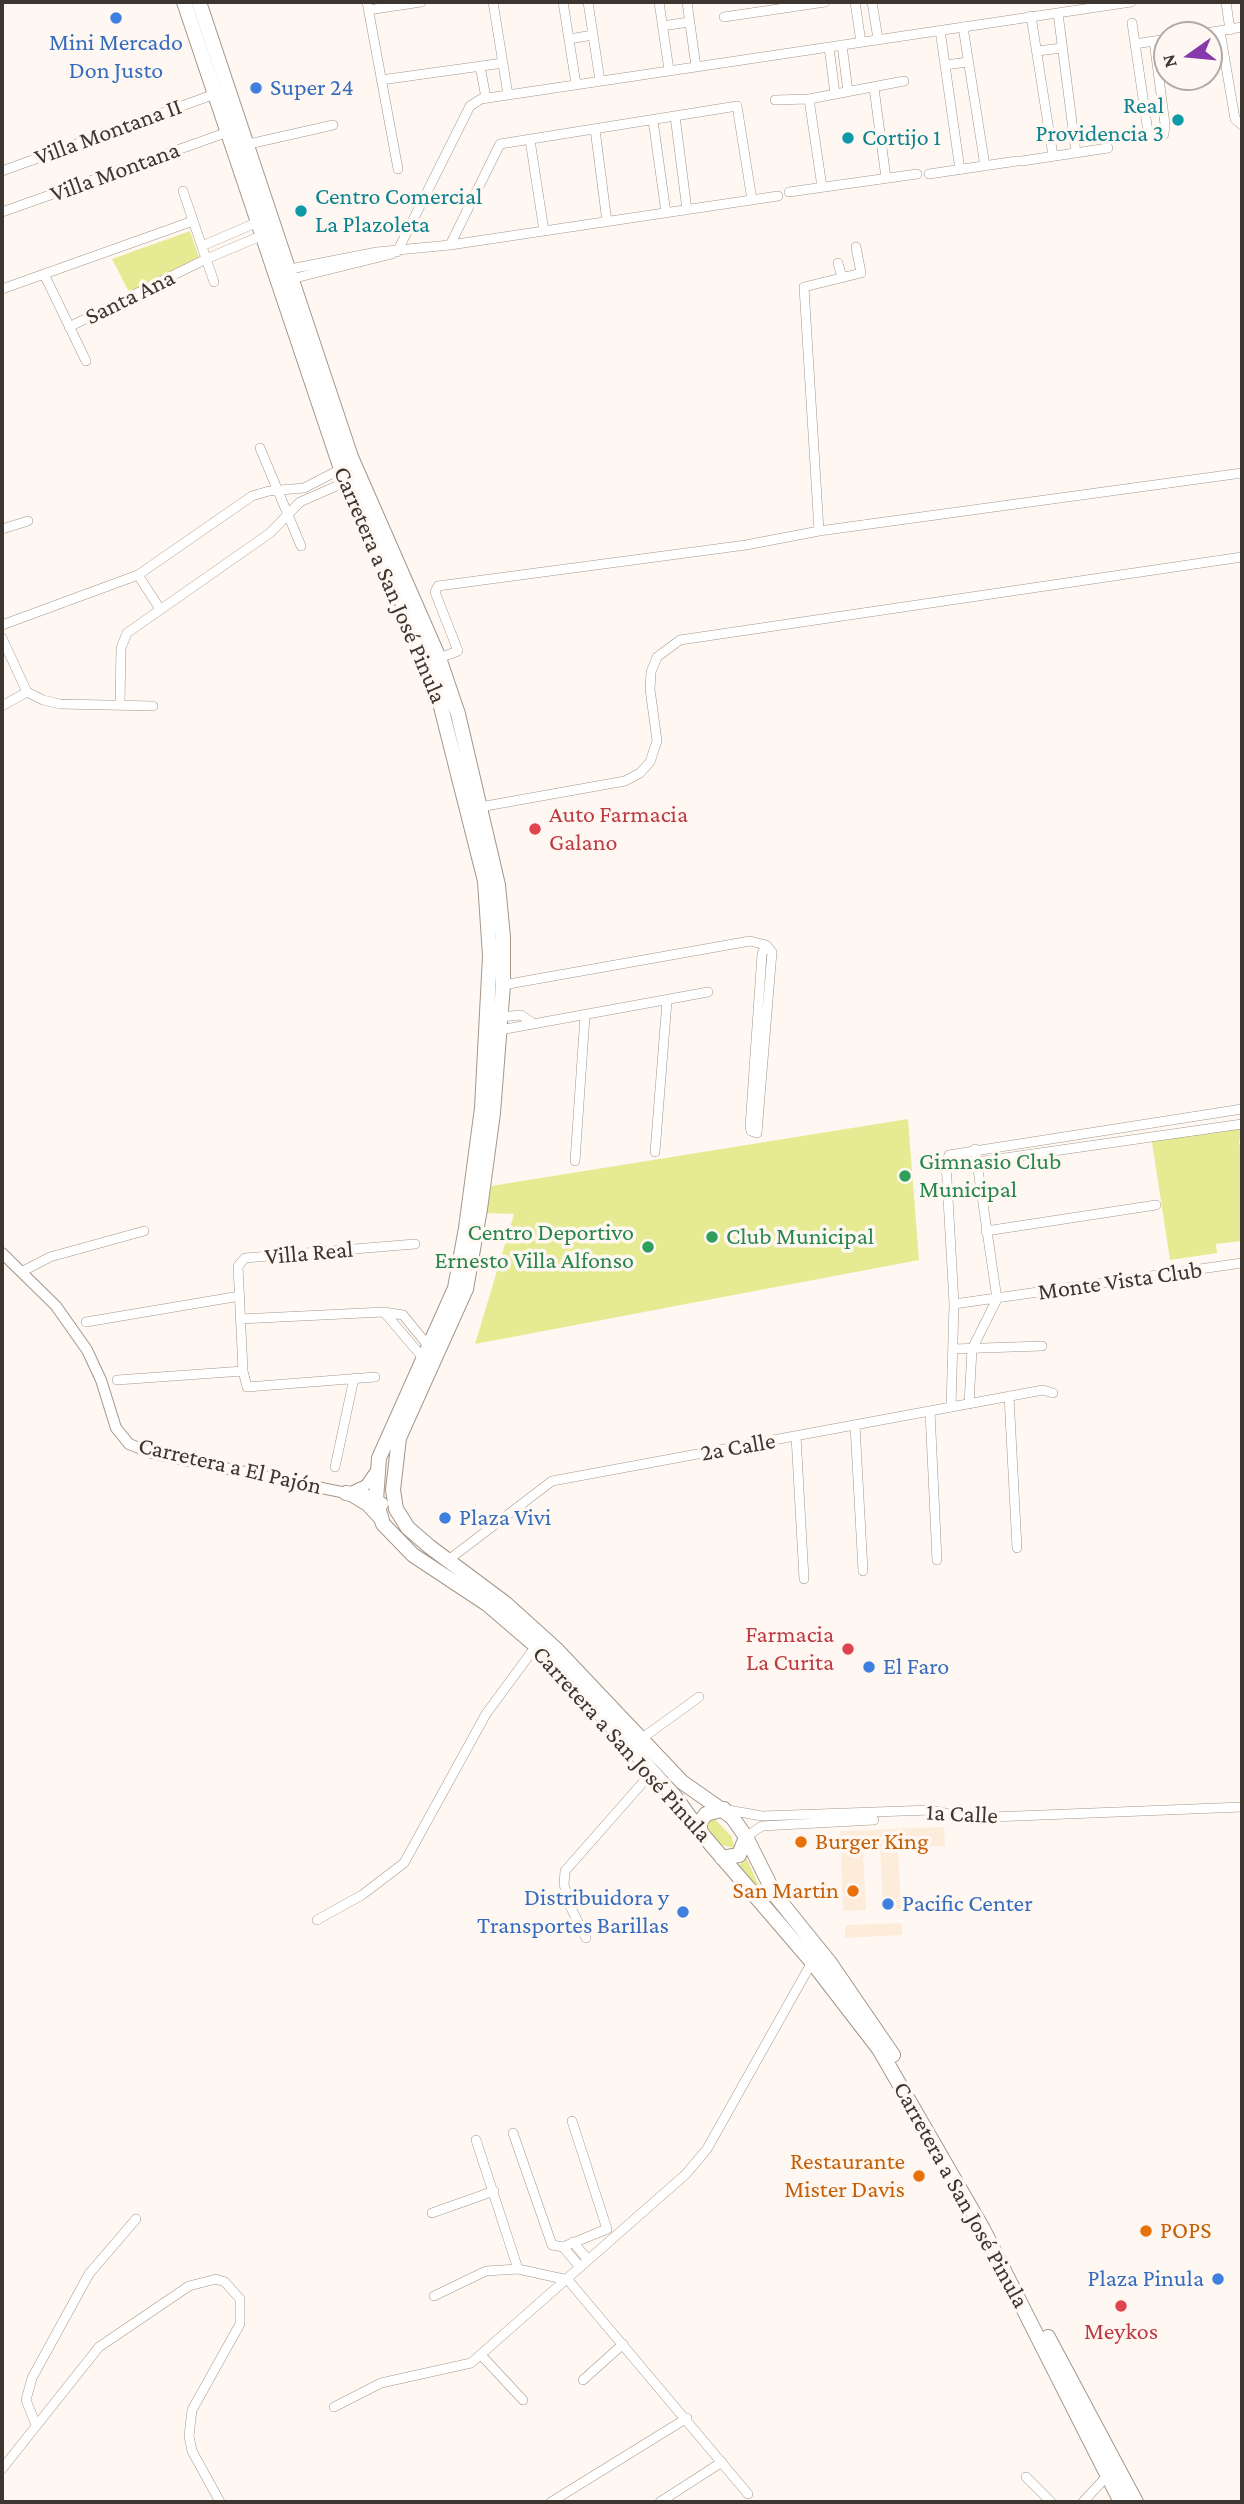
<!DOCTYPE html>
<html>
<head>
<meta charset="utf-8">
<style>
  body { margin:0 }
  #map { position:relative; width:1244px; height:2504px; overflow:hidden; background:#fff8f2; font-family:"Crimson Pro",serif }
  canvas { display:block }
  .frame { position:absolute; inset:0; border:4px solid #3c3530; pointer-events:none }
  .north { position:absolute; left:1153px; top:21px; width:70px; height:70px; box-sizing:border-box; background:#fff8f2; border:2px solid #b1aaa4; border-radius:50%; rotate:255deg; font-size:19px; font-weight:700; line-height:28px; text-align:center; color:#3c3530 }
  .north::after { content:''; display:block; margin:auto; width:24px; height:32px; background:#873aab; clip-path:polygon(50% 0,100% 100%,50% 72%,0 100%) }
</style>
</head>
<body>
<div id="map">
<canvas width="1244" height="2504"></canvas>
<div class="frame"></div>
<div class="north">N</div>
</div>
<script>
const c = document.querySelector('canvas').getContext('2d');
c.lineJoin = 'round';
function fill(path, color) { c.fillStyle = color; c.fill(path, 'evenodd'); }
const toPath = rows => new Path2D(rows.map(r => 'M' + r).join(''));
function stroke(path, color, width, dash) { c.strokeStyle = color; c.lineWidth = width; c.lineCap = dash ? 'butt' : 'round'; c.setLineDash(dash || []); c.stroke(path); }
function write(font, color, halo, rows, align = 'center') {
  c.font = font + ' "Crimson Pro",serif'; c.lineWidth = 7; c.setLineDash([]); c.textBaseline = 'middle'; c.strokeStyle = halo; c.fillStyle = color; for (const [text, x, y, turn = 0] of rows) {
    c.save(); c.translate(x, y); c.rotate((+turn || 0) * Math.PI / 180); c.textAlign = isNaN(turn) ? turn : align; if (halo) c.strokeText(text, 0, 0); c.fillText(text, 0, 0); c.restore();
  }
}
fill(toPath([
  [944,1827,945,1846,898,1848,901,1909,883,1910,880,1849,863,1850,866,1910,843,1911,840,1831],
  [902,1923,902,1935,845,1938,845,1925]
]), '#feecdb');
fill(toPath([
  [190,231,199,257,129,292,112,259],
  [908,1119,919,1260,475,1344,514,1214,483,1213,491,1186],
  [1242,1122,1242,1139,1239,1140,1242,1162,1242,1241,1216,1244,1217,1253,1170,1260,1151,1136],
  [714,1818,732,1837,734,1848,722,1845,706,1827,708,1819],
  [747,1859,756,1880,776,1913,736,1867]
]), '#e6eb93');
const minor = toPath([
  [367,2,398,169],
  [493,2,508,95],
  [563,2,576,84],
  [588,2,600,81],
  [659,2,669,70],
  [687,2,696,67],
  [855,2,861,42],
  [872,2,878,39],
  [1226,2,1230,30],
  [368,10,421,2],
  [1058,13,1076,153],
  [1031,16,1053,156],
  [724,17,825,2],
  [1132,23,1148,132,1155,136,1164,134,1165,124,1154,41],
  [662,26,689,22],
  [963,27,985,166],
  [940,30,960,170],
  [1220,31,1235,119,1242,125],
  [1195,35,1242,27],
  [569,39,593,35],
  [1135,44,1167,39],
  [842,45,848,92],
  [829,47,835,94],
  [1037,51,1062,48],
  [945,65,968,62],
  [480,66,486,98],
  [381,80,503,63],
  [874,88,886,178],
  [809,99,822,187],
  [775,100,809,99,904,81],
  [675,116,687,210],
  [653,120,666,213],
  [595,129,607,222],
  [530,140,544,231],
  [249,144,333,125],
  [1022,161,1108,148],
  [2,171,215,94],
  [929,174,1017,161],
  [183,191,214,282],
  [789,192,917,174],
  [2,212,228,132],
  [450,245,500,144,737,106,752,200],
  [202,246,258,222],
  [397,252,470,106,481,99,1131,2],
  [838,263,842,278],
  [285,270,377,252,450,245,778,196],
  [44,274,86,361],
  [287,280,392,254],
  [2,289,193,221],
  [69,327,206,259,263,235],
  [260,448,301,546],
  [2,529,28,521],
  [819,531,804,287,861,273,856,247],
  [138,575,160,609],
  [2,625,138,575,252,496,269,491,304,488,341,469],
  [2,638,27,692,43,700,60,704,153,706],
  [439,658,458,651,435,592,438,586,746,545,819,531,1242,473],
  [120,704,121,648,127,633,270,533,300,502,348,481],
  [2,706,27,692],
  [480,807,625,781,640,773,650,762,657,741,650,689,651,672,657,657,680,640,1242,557],
  [503,985,750,941,766,945,772,952,757,1133,751,1131,750,1127,762,954,766,945],
  [500,1017,521,1015,534,1024],
  [500,1030,708,992],
  [655,1152,667,1001],
  [575,1161,585,1016],
  [977,1162,1242,1124],
  [986,1231,1156,1205],
  [23,1271,50,1257,144,1231],
  [954,1304,1242,1263],
  [384,1312,424,1359],
  [240,1319,384,1312,403,1315,430,1348],
  [86,1322,240,1296],
  [953,1349,1042,1346],
  [375,1377,247,1387,243,1371,238,1266,245,1258,415,1244],
  [117,1380,243,1371],
  [1009,1396,1017,1548],
  [969,1404,972,1349,997,1299,975,1149],
  [951,1407,954,1304,946,1163,949,1155,1242,1109],
  [930,1411,937,1560],
  [855,1425,863,1571],
  [796,1436,804,1579],
  [335,1467,354,1378],
  [447,1561,552,1481,1043,1390,1053,1393],
  [641,1739,699,1697],
  [728,1810,762,1816,931,1810,967,1818,1242,1807],
  [746,1837,762,1826,874,1820],
  [317,1920,362,1895,404,1863,486,1714,536,1646],
  [586,1938,569,1904,564,1884,565,1871,653,1771],
  [513,2133,552,2245,563,2247,607,2229,572,2121],
  [476,2140,518,2269],
  [432,2213,494,2191],
  [573,2242,588,2260],
  [563,2247,580,2267],
  [434,2296,486,2271,518,2269,568,2280,748,2494],
  [481,2355,523,2400],
  [583,2380,623,2344],
  [334,2407,381,2383,471,2363,686,2174,707,2149,812,1962],
  [36,2425,26,2400,32,2378,89,2274,136,2219],
  [2,2469,99,2347,189,2286,216,2279,225,2282,240,2299,240,2324,192,2410,189,2436,192,2451,220,2502],
  [1026,2477,1051,2502],
  [551,2502,687,2418],
  [660,2502,722,2462],
  [1083,2502,1107,2476]
]);
const tertiary = toPath([
  [2,1253,56,1306,87,1350,101,1380,116,1428,129,1444,152,1453,346,1493,367,1506,380,1520],
  [349,1493,366,1485,377,1469]
]);
const primary = toPath([
  [184,2,341,469,394,583,436,687,485,881,490,956,482,1108,466,1228,455,1288,379,1458,376,1500,383,1524,413,1555,487,1604,536,1646,587,1699,676,1798,702,1834,812,1962,879,2049,983,2229,1121,2502],
  [199,2,351,457,439,658,458,714,498,885,503,937,503,985,493,1113,480,1209,466,1289,399,1438,393,1490,396,1509,408,1528,430,1547,505,1603,557,1650,682,1782,732,1817,746,1837,775,1895,830,1963,893,2055],
  [346,1493,367,1497,381,1504],
  [700,1831,700,1822,706,1814,724,1809],
  [722,1858,739,1855,746,1837],
  [1048,2337,1136,2502]
]);
stroke(minor, '#a59689', 10);
stroke(tertiary, '#a59689', 12);
stroke(primary, '#a59689', 16);
stroke(minor, '#fff', 9);
stroke(tertiary, '#fff', 10);
stroke(primary, '#fff', 14);
for (const [x, y, r, color] of [
  [116,18,7,"#3f7fe0"],
  [256,88,7,"#3f7fe0"],
  [1178,120,7,"#0f9aa8"],
  [848,138,7,"#0f9aa8"],
  [301,211,7,"#0f9aa8"],
  [535,829,7,"#e0444e"],
  [905,1176,7,"#2e9e5b"],
  [712,1237,7,"#2e9e5b"],
  [648,1247,7,"#2e9e5b"],
  [445,1518,7,"#3f7fe0"],
  [848,1649,7,"#e0444e"],
  [869,1667,7,"#3f7fe0"],
  [801,1842,7,"#e8710a"],
  [853,1891,7,"#e8710a"],
  [888,1904,7,"#3f7fe0"],
  [683,1912,7,"#3f7fe0"],
  [919,2176,7,"#e8710a"],
  [1146,2231,7,"#e8710a"],
  [1218,2279,7,"#3f7fe0"],
  [1121,2306,7,"#e0444e"]
]) { const dot = new Path2D(); dot.arc(x, y, r, 0, 2 * Math.PI); c.fillStyle = color; c.fill(dot); stroke(dot, '#fff8f2', 2.5); }
write('24px', '#366cbe', '#fff8f2', [
  ["Mini Mercado",116,43,"center"],
  ["Don Justo",116,71,"center"],
  ["Super 24",270,88],
  ["Plaza Vivi",459,1518],
  ["El Faro",883,1667],
  ["Distribuidora y",669,1898,"right"],
  ["Transportes Barillas",669,1926,"right"],
  ["Pacific Center",902,1904],
  ["Plaza Pinula",1204,2279,"right"]
], 'left');
write('24px', '#0d838f', '#fff8f2', [
  ["Real",1164,106,"right"],
  ["Providencia 3",1164,134,"right"],
  ["Cortijo 1",862,138],
  ["Centro Comercial",315,197],
  ["La Plazoleta",315,225]
], 'left');
write('24px', '#3c3530', '#fff8f2', [
  ["Villa Montana II",108,132,-20],
  ["Villa Montana",115,172,-20],
  ["Santa Ana",130,297,-26],
  ["Carretera a San José Pinula",390,585,67],
  ["Villa Real",309,1253,-5],
  ["Monte Vista Club",1120,1281,-8],
  ["2a Calle",738,1447,-10],
  ["Carretera a El Pajón",230,1466,13],
  ["Carretera a San José Pinula",622,1744,48],
  ["1a Calle",962,1814,3],
  ["Carretera a San José Pinula",961,2195,61]
]);
write('24px', '#be3a42', '#fff8f2', [
  ["Auto Farmacia",549,815],
  ["Galano",549,843],
  ["Farmacia",834,1635,"right"],
  ["La Curita",834,1663,"right"],
  ["Meykos",1121,2332,"center"]
], 'left');
write('24px', '#27864d', '#fff8f2', [
  ["Gimnasio Club",919,1162],
  ["Municipal",919,1190],
  ["Centro Deportivo",634,1233,"right"],
  ["Ernesto Villa Alfonso",634,1261,"right"],
  ["Club Municipal",726,1237]
], 'left');
write('24px', '#c56008', '#fff8f2', [
  ["Burger King",815,1842],
  ["San Martin",839,1891,"right"],
  ["Restaurante",905,2162,"right"],
  ["Mister Davis",905,2190,"right"],
  ["POPS",1160,2231]
], 'left');
</script>
</body>
</html>
